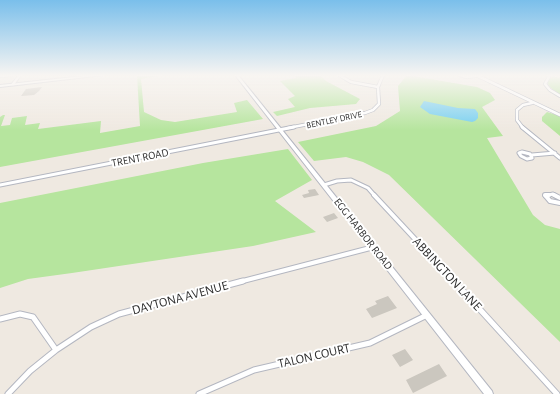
<!DOCTYPE html>
<html>
<head>
<meta charset="utf-8">
<style>
  body { margin:0 }
  canvas { display:block; background:#efe9e1 }
</style>
</head>
<body>
<canvas width="560" height="394"></canvas>
<script>
const c = document.querySelector('canvas').getContext('2d');
c.lineJoin = 'round';
function fill(path, color) { c.fillStyle = color; c.fill(path, 'evenodd'); }
const toPath = rows => new Path2D(rows.map(r => 'M' + r).join(''));
function stroke(path, color, width, dash) { c.strokeStyle = color; c.lineWidth = width; c.lineCap = dash ? 'butt' : 'round'; c.setLineDash(dash || []); c.stroke(path); }
function write(font, color, halo, rows, align = 'center') {
  c.font = font + ' "Alegreya Sans",sans-serif'; c.lineWidth = 4; c.setLineDash([]); c.textBaseline = 'middle'; c.strokeStyle = halo; c.fillStyle = color; for (const [text, x, y, turn = 0] of rows) {
    c.save(); c.translate(x, y); c.rotate((+turn || 0) * Math.PI / 180); c.textAlign = isNaN(turn) ? turn : align; if (halo) c.strokeText(text, 0, 0); c.fillText(text, 0, 0); c.restore();
  }
}
fill(toPath([
  [137,75,163,75,141,79,144,112,161,120,175,122,237,112,234,103,247,100,263,119,0,167,0,117,3,115,5,115,1,126,10,125,12,118,27,116,25,125,40,123,38,129,101,121,100,133,140,126],
  [294,75,320,75,326,81,360,99,356,104,310,108,277,116,273,112,295,107,288,99,295,96,280,81,296,78],
  [407,75,477,87,490,93,495,100,482,107,503,136,487,138,533,215,545,225,560,229,560,342,389,175,363,162,346,157,314,161,298,142,376,126,400,111,398,86],
  [553,76,560,78,560,95,551,88,548,84,548,81],
  [547,112,560,116,560,136,542,121,542,117],
  [288,149,312,180,275,201,316,232,253,246,72,273,28,279,0,288,0,203,203,163]
]), '#b6e59e');
fill(toPath([
  [424,101,458,108,475,109,478,113,478,118,475,121,472,122,430,114,420,107]
]), '#75cff0');
fill(toPath([
  [42,87,39,91,34,95,21,96,26,89],
  [315,189,319,195,304,198,302,195,309,193,308,190],
  [334,213,338,218,327,222,323,217],
  [388,296,397,308,372,318,366,309,377,304,375,301],
  [405,349,413,360,400,367,392,355],
  [439,364,447,376,413,393,406,380]
]), '#cbc7bf');
const streetFar3 = toPath([
  [339,75,351,82,378,87],
  [460,75,466,77,476,76],
  [476,75,560,115],
  [550,75,545,84,550,90,560,96],
  [0,76,12,75],
  [13,84,20,75],
  [288,128,365,113,373,110,379,104,378,87,383,75],
  [523,128,517,120,517,110,523,105,532,103]
]);
const streetFar2 = toPath([
  [522,127,560,158],
  [522,152,530,154,532,158,527,159,521,156,519,153,522,152],
  [532,155,555,153],
  [0,185,294,127],
  [324,185,337,181,351,180,368,188,375,196],
  [545,196,553,194,556,196]
]);
const streetFar1 = toPath([
  [374,195,455,282],
  [549,195,545,195,550,201,560,203],
  [554,195,560,198],
  [239,282,374,247]
]);
const street = toPath([
  [454,281,557,394],
  [0,319,20,314,33,317,56,350],
  [8,394,30,371,56,350,91,327,119,314,243,281],
  [199,394,254,370,370,343,427,315]
]);
const secondary = toPath([
  [92,75,104,75,0,87,0,85,92,75],
  [235,75,238,75,492,391,493,394,484,394,235,75]
]);
stroke(streetFar3, '#b4b7c1', 4);
stroke(streetFar2, '#b4b7c1', 5);
stroke(streetFar1, '#b4b7c1', 6);
stroke(street, '#b4b7c1', 7);
stroke(secondary, '#b4b7c1', 2);
stroke(streetFar3, '#fff', 2.5);
stroke(streetFar2, '#fff', 3);
stroke(streetFar1, '#fff', 4);
stroke(street, '#fff', 5);
fill(secondary, '#fff');
const sky = c.createLinearGradient(0, 0, 0, 130);
sky.addColorStop(0, '#7abfeb');
sky.addColorStop(0.58, '#f8f5f2');
sky.addColorStop(1, '#f8f5f200');
c.fillStyle = sky;
c.fillRect(0, 0, 560, 130);
write('9px', '#2e2e2e', '#fff', [
  ["BENTLEY DRIVE",334,120,-12]
]);
write('11px', '#2e2e2e', '#fff', [
  ["TRENT ROAD",140,158,-11],
  ["EGG HARBOR ROAD",363,234,52]
]);
write('13px', '#2e2e2e', '#fff', [
  ["ABBINGTON LANE",447,274,47],
  ["DAYTONA AVENUE",180,298,-15],
  ["TALON COURT",314,356,-13]
]);
</script>
</body>
</html>
